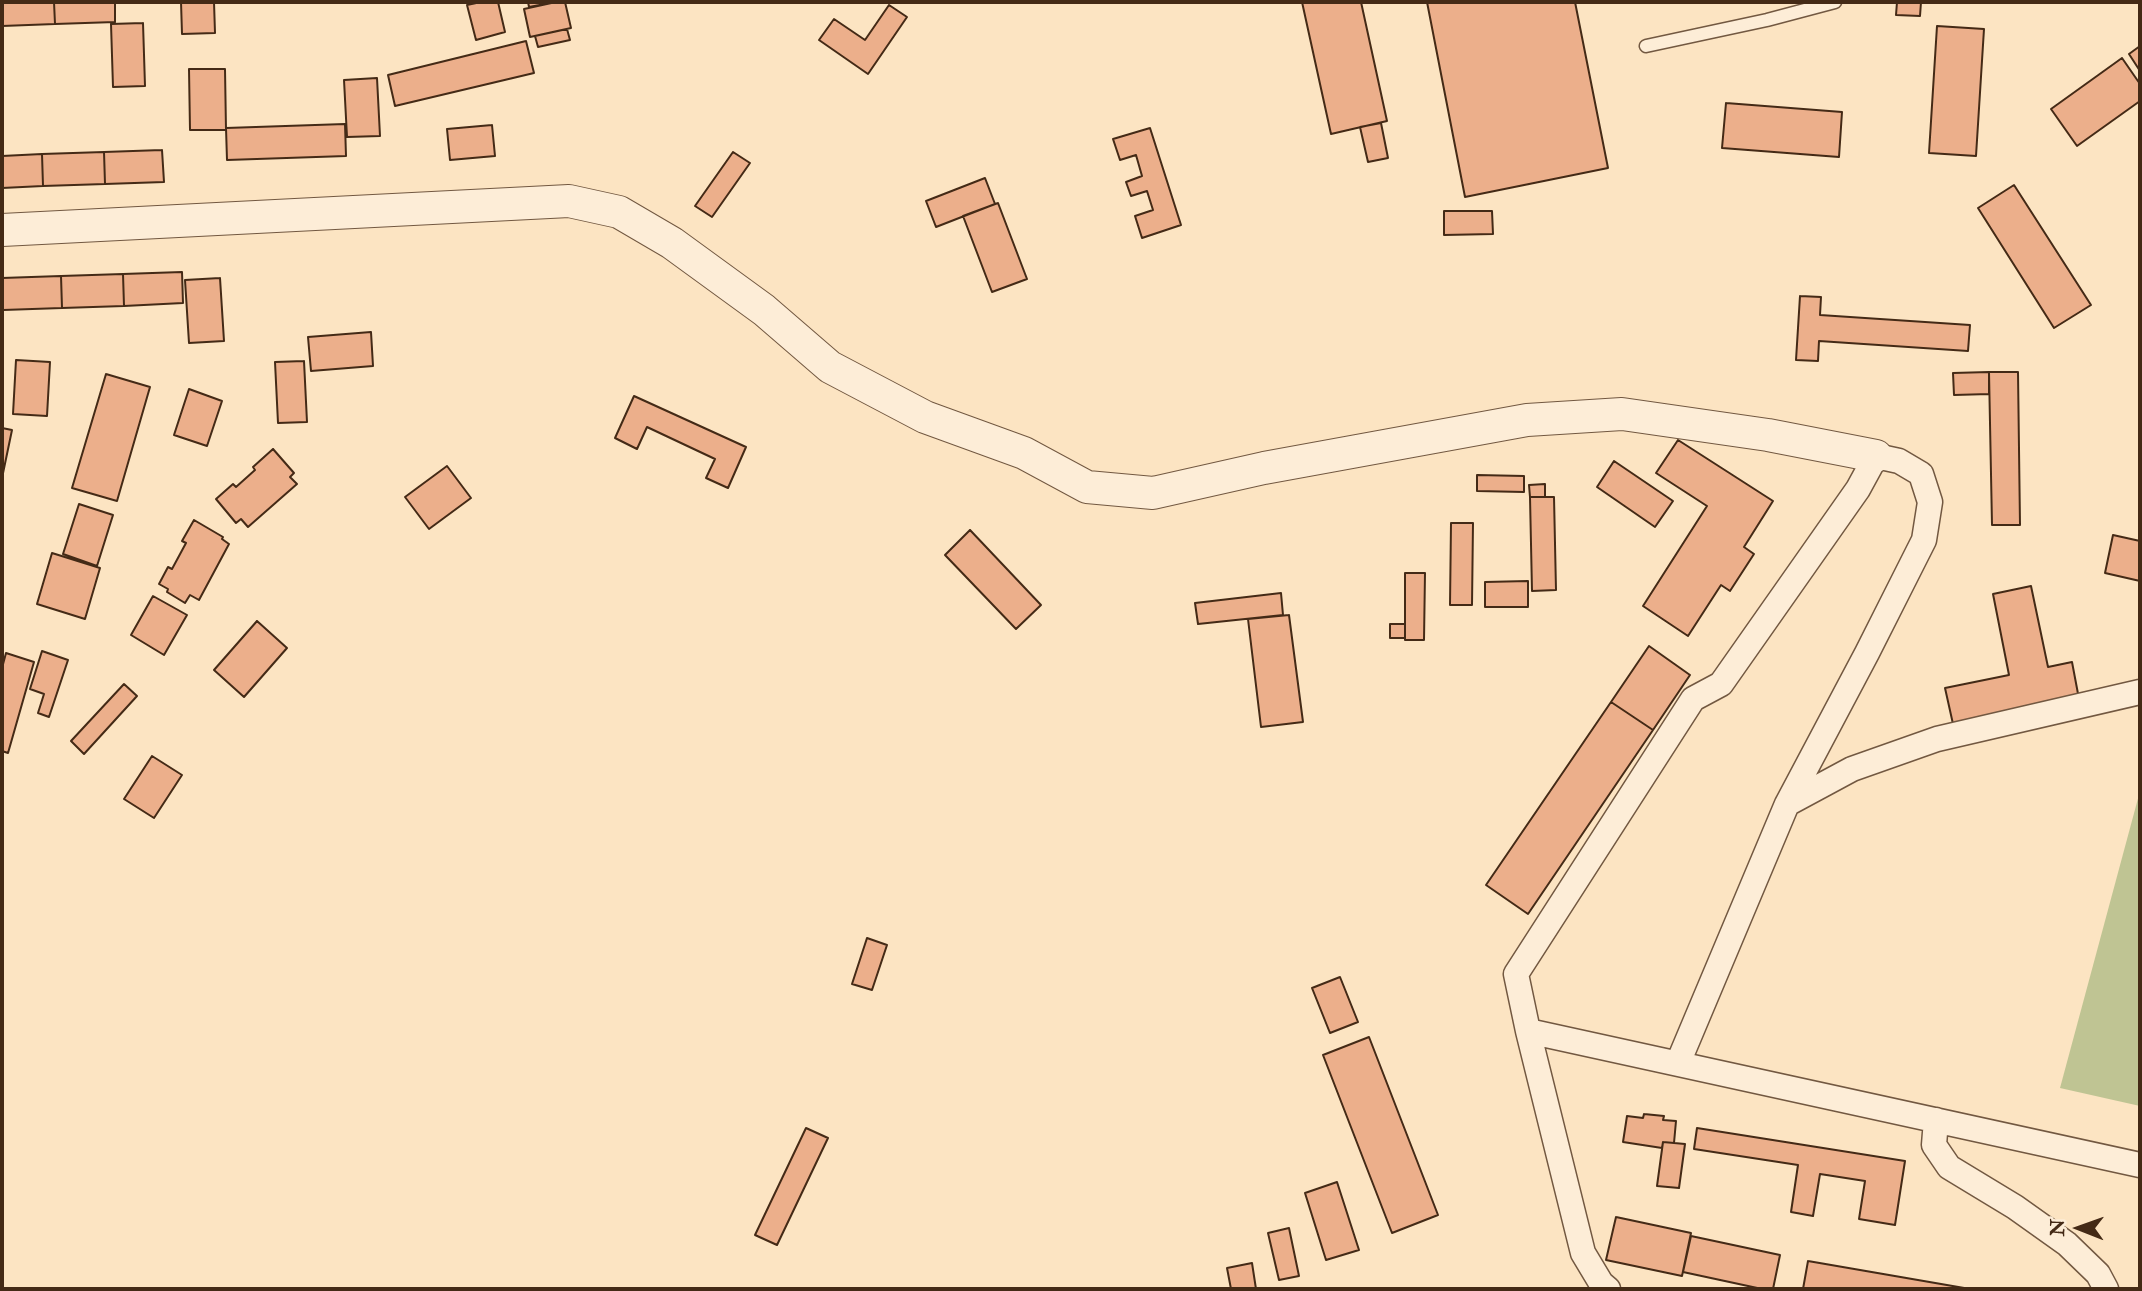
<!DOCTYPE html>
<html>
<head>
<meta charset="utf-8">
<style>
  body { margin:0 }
  #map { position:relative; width:2142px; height:1291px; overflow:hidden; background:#fce4c2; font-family:"IM FELL Double Pica",serif }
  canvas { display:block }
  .frame { position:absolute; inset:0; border:4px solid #442a16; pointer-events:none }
  .north { position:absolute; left:2044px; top:1193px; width:70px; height:70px; -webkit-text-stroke:5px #fdedd7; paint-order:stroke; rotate:271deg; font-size:19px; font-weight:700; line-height:28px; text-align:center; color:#442a16 }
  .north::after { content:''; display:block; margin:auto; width:24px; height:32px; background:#442a16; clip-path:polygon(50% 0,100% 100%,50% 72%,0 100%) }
</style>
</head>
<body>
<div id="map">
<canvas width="2142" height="1291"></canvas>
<div class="frame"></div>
<div class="north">N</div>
</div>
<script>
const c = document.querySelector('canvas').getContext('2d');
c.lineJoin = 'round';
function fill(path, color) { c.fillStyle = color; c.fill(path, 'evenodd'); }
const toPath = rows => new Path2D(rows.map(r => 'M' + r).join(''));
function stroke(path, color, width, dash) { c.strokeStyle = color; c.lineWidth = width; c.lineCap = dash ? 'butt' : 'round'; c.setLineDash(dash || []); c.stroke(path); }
fill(toPath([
  [2140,791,2140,1106,2060,1088]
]), '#bfc493');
const building = toPath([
  [2,2,54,2,55,24,2,26,2,2],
  [54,2,115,2,115,22,55,24,54,2],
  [181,2,214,2,215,33,182,34,181,2],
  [481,2,498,2,505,32,476,40,467,5,481,2],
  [528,2,556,2,529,7,528,2],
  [556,2,565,2,571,28,530,37,524,9,556,2],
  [1302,2,1361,2,1387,121,1331,134,1302,2],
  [1427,2,1575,2,1608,168,1465,197,1427,2],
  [1897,2,1921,2,1920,16,1896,15,1897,2],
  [889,5,907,17,868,74,819,40,834,19,865,40,889,5],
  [143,23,145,86,113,87,111,24,143,23],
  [1937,26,1984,29,1976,156,1929,153,1937,26],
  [567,29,570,40,538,47,535,36,567,29],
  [526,41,534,73,395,106,388,75,526,41],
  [2140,46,2140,71,2129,54,2140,46],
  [2122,58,2140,84,2140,101,2077,146,2051,109,2122,58],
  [189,69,225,69,226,130,190,130,189,69],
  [377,78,380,136,347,137,344,80,377,78],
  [1726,103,1842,112,1839,157,1722,148,1726,103],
  [1381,123,1388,158,1368,162,1360,127,1381,123],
  [345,124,346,156,227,160,226,128,345,124],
  [492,125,495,156,450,160,447,129,492,125],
  [1150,128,1181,225,1142,238,1135,216,1153,210,1147,191,1131,196,1126,182,1142,176,1136,155,1120,160,1113,139,1150,128],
  [162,150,164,182,105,184,104,152,162,150],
  [104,152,105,184,43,186,42,154,104,152],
  [733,152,750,163,712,217,695,206,733,152],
  [42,154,43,186,2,188,2,156,42,154],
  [985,178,995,204,936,227,926,201,985,178],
  [2014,185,2091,305,2054,328,1978,208,2014,185],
  [998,203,1027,279,992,292,963,216,998,203],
  [1444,211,1492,211,1493,234,1444,235,1444,211],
  [182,272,183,303,124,306,123,274,182,272],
  [123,274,124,306,62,308,61,276,123,274],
  [61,276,62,308,3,310,2,278,61,276],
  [220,278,224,341,189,343,185,280,220,278],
  [1800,296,1821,297,1820,315,1970,325,1968,351,1819,341,1818,361,1796,360,1800,296],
  [371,332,373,366,311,371,308,337,371,332],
  [16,360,50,362,47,416,13,414,16,360],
  [304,361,307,422,278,423,275,362,304,361],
  [1989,372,1989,394,1954,395,1953,373,1989,372],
  [1989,372,2018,372,2020,525,1992,525,1989,372],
  [106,374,150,387,117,501,72,488,106,374],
  [189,389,222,401,207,446,174,435,189,389],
  [634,396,746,447,728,488,706,478,715,459,647,427,637,449,615,438,634,396],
  [2,428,12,430,2,478,2,428],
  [1678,440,1773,501,1744,547,1754,554,1730,591,1721,585,1688,636,1643,606,1707,506,1656,473,1678,440],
  [273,449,294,473,290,477,297,484,248,527,241,519,236,523,216,499,233,484,236,487,255,470,253,467,273,449],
  [1614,461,1673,501,1655,527,1597,487,1614,461],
  [447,466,471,498,429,529,405,497,447,466],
  [1477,475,1524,476,1524,492,1477,491,1477,475],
  [1545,484,1545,497,1530,497,1529,485,1545,484],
  [1530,497,1554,497,1556,590,1532,591,1530,497],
  [79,504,113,515,97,566,63,554,79,504],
  [194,520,223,537,222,539,229,544,199,600,190,595,185,603,167,592,168,589,159,584,168,567,172,569,186,543,182,541,194,520],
  [1451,523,1473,523,1472,605,1450,605,1451,523],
  [970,530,1041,605,1016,629,945,555,970,530],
  [2113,535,2140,541,2140,581,2105,573,2113,535],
  [52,553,100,568,85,619,37,604,52,553],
  [1405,573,1425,573,1424,640,1405,640,1405,573],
  [1528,581,1528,607,1485,607,1485,582,1528,581],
  [2031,586,2048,667,2072,662,2079,699,1953,724,1945,688,2009,675,1993,594,2031,586],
  [1281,593,1283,615,1198,624,1195,603,1281,593],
  [153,596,187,615,164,655,131,635,153,596],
  [1289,615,1303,722,1261,727,1248,619,1289,615],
  [257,621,287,648,244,697,214,670,257,621],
  [1390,624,1405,624,1405,638,1390,638,1390,624],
  [1649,646,1690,675,1653,730,1611,702,1649,646],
  [42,651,68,660,49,717,38,713,44,694,30,689,42,651],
  [6,653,34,662,8,753,2,751,2,668,6,653],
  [124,684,137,696,84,754,71,741,124,684],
  [1611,702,1653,730,1528,914,1486,885,1611,702],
  [152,756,182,775,154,818,124,799,152,756],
  [867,938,887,945,872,990,852,984,867,938],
  [1340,977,1358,1022,1330,1033,1312,988,1340,977],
  [1369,1037,1438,1215,1392,1233,1323,1055,1369,1037],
  [1644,1114,1664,1116,1663,1120,1676,1121,1674,1143,1663,1142,1662,1148,1623,1142,1627,1116,1643,1118,1644,1114],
  [806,1128,828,1138,777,1245,755,1235,806,1128],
  [1697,1128,1905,1161,1895,1225,1859,1219,1865,1181,1820,1174,1813,1216,1791,1212,1798,1165,1694,1149,1697,1128],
  [1663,1142,1685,1144,1679,1188,1657,1186,1663,1142],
  [1337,1182,1359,1250,1326,1260,1305,1193,1337,1182],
  [1616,1217,1691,1233,1682,1276,1606,1260,1616,1217],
  [1289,1228,1299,1276,1279,1280,1268,1233,1289,1228],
  [1691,1236,1780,1255,1773,1289,1762,1289,1683,1272,1691,1236],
  [1808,1261,1970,1289,1803,1289,1808,1261],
  [1252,1263,1256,1289,1231,1289,1227,1268,1252,1263]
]);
fill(building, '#ecaf8b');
stroke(building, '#442a16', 2);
const service = toPath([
  [1646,46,1767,20,1835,2]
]);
const minor = toPath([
  [1787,804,1852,769,1937,739,2140,692],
  [1528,1031,1583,1253,1601,1283,1608,1289],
  [1678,1063,1787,804,1867,653,1924,540,1930,502,1921,474,1899,461,1876,456,1858,489,1721,684,1693,699,1516,974,1528,1031,2140,1165],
  [1936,1120,1934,1145,1949,1167,2015,1207,2067,1244,2098,1274,2106,1289]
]);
const tertiary = toPath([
  [2,230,569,201,619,212,672,243,764,310,830,367,925,417,1024,453,1087,487,1153,493,1264,468,1527,420,1622,414,1768,435,1876,456]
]);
stroke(service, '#725841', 15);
stroke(minor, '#725841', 27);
stroke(tertiary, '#725841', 34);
stroke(service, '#fdedd7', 12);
stroke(minor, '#fdedd7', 24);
stroke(tertiary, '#fdedd7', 32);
</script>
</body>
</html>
